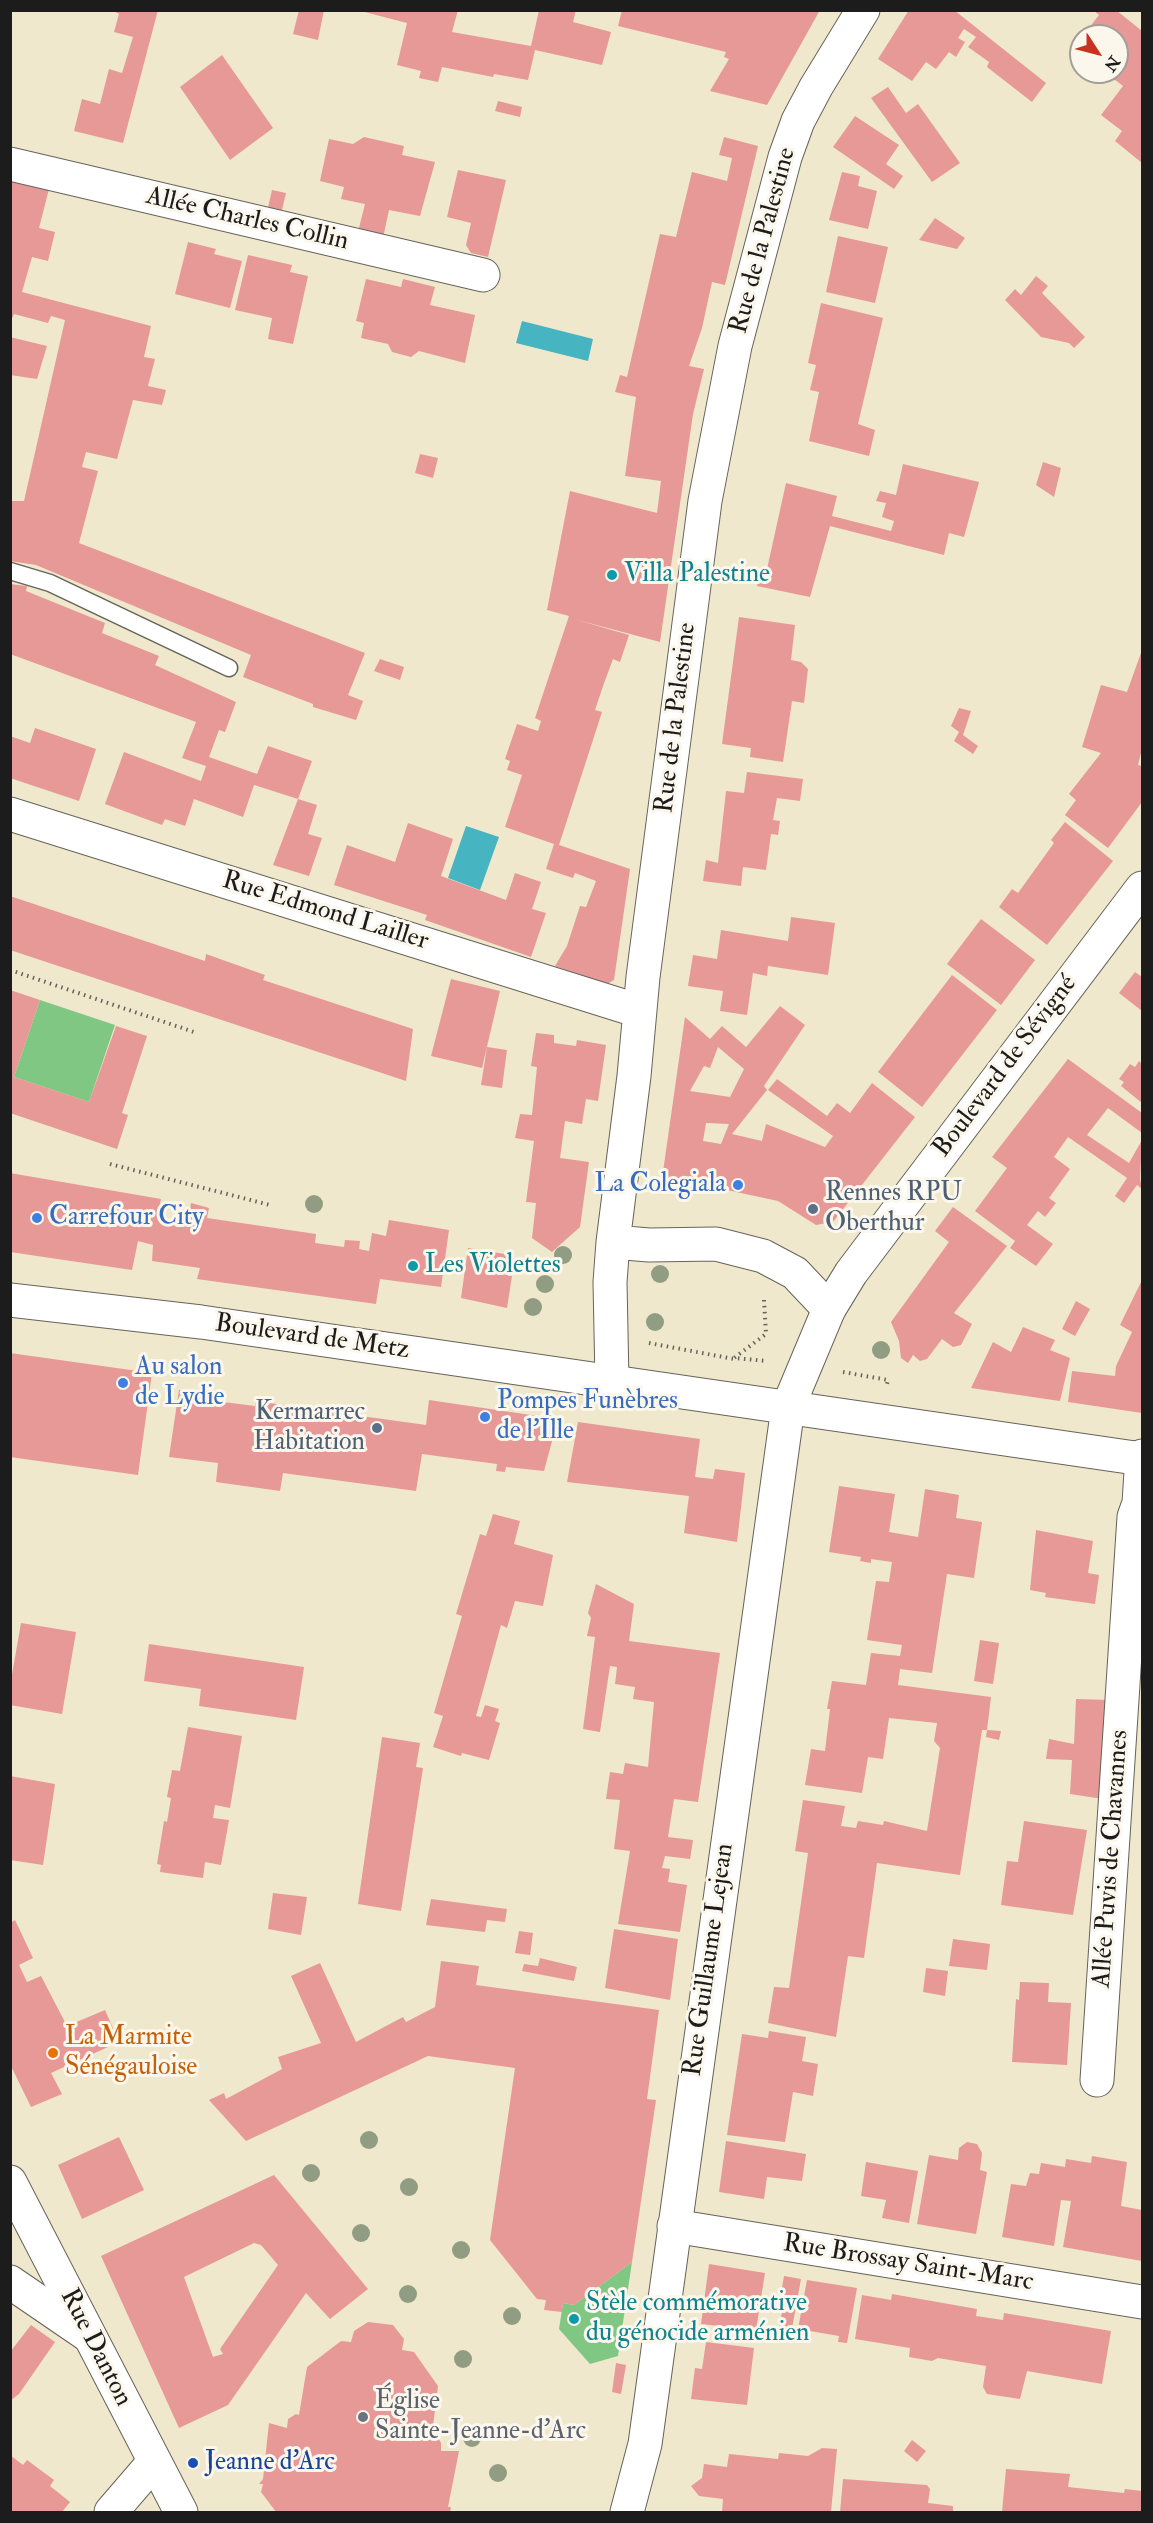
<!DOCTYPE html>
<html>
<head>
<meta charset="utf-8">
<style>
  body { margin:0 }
  #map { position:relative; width:1153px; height:2523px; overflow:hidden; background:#f0e8cc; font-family:"IM FELL Double Pica",serif }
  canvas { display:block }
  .frame { position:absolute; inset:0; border:12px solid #1c1c1c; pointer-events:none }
  .north { position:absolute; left:1069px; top:24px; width:60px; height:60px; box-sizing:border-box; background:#fbf7ec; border:2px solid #a29f99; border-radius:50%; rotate:126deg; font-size:16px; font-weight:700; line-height:24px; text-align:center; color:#1c1c1c }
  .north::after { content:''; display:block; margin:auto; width:21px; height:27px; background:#c8321e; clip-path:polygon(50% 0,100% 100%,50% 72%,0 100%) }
</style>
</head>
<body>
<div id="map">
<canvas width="1153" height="2523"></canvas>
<div class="frame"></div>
<div class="north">N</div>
</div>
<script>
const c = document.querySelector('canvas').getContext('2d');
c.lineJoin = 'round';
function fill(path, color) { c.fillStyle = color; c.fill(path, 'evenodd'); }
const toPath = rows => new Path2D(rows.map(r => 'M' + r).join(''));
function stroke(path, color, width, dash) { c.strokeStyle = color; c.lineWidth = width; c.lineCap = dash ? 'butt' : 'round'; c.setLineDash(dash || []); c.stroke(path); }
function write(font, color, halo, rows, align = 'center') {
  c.font = font + ' "IM FELL Double Pica",serif'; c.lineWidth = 6; c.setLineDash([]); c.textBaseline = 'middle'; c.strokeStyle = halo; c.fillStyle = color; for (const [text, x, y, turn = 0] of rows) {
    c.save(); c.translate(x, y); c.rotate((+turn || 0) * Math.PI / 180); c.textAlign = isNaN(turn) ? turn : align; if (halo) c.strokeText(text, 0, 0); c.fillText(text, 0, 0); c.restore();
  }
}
fill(toPath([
  [40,1000,115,1025,89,1102,14,1077],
  [632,2262,618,2356,590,2364,559,2329,563,2303,574,2305]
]), '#7fc783');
fill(toPath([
  [522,321,593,339,588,361,516,343],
  [466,826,499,837,480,890,448,878]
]), '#46b4c1');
fill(toPath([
  [112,10,158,10,123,143,74,131,82,99,100,104,109,69,122,73,133,37,114,32,119,14],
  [299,10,324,10,318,40,293,34],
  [357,10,458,10,452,32,531,46,539,10,576,10,573,22,611,32,602,65,535,50,528,80,494,74,493,77,442,67,438,82,419,78,421,71,397,65,407,23],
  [622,10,820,10,767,105,710,91,729,59,724,57,726,52,618,26],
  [909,10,954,10,1046,83,1032,102,987,67,989,62,968,47,976,37,964,29,958,38,965,42,956,57,949,52,936,69,926,62,912,81,878,59],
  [1093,10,1116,10,1142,31,1142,163,1115,141,1122,131,1101,115,1123,86,1105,72,1117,72,1117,36,1083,36,1099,15],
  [222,55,273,128,230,160,180,87],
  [888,87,906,113,918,104,960,163,932,182,871,98],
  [498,101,522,107,520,117,495,111],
  [855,116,899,145,886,164,903,176,894,189,833,147],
  [364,137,404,146,402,155,435,162,420,216,389,210,383,238,358,232,365,204,341,199,344,187,320,181,329,139,353,144],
  [724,137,758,146,725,285,712,282,702,328,689,366,704,369,693,414,660,642,574,619,629,635,620,662,613,659,603,686,595,710,602,712,559,845,630,869,614,980,607,984,555,966,567,946,580,906,586,907,596,881,575,873,573,878,546,869,554,844,505,827,522,775,507,770,510,761,505,759,517,724,538,731,541,721,535,718,569,616,547,610,570,491,657,513,661,481,625,476,636,397,615,392,620,375,627,377,660,234,676,237,692,172,727,181,732,158,719,155],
  [458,170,506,180,488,257,471,253,466,245,471,223,447,217],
  [842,172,860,176,858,186,877,191,868,229,829,220],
  [10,182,22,182,49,189,39,228,55,232,48,261,32,257,22,292,151,326,144,357,155,359,148,386,166,390,162,405,133,400,117,459,86,452,82,467,98,471,79,543,365,653,348,695,363,701,356,720,313,707,313,704,243,677,251,655,36,565,10,561,10,501,24,501,65,320,51,316,48,323,14,314,10,323],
  [272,190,286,193,281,214,267,212],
  [935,218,965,238,957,249,919,240],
  [838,236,888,247,875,303,826,292],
  [188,242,216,249,214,254,242,261,230,308,175,294],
  [248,255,292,265,290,272,308,276,293,344,268,339,272,318,235,310],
  [1036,276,1048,286,1042,293,1085,337,1074,348,1069,343,1041,337,1005,300,1015,289,1021,295],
  [366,279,401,287,403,279,435,287,430,305,475,315,465,363,419,351,411,357,392,352,388,344,361,338,364,323,356,321],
  [821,303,883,318,858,424,875,430,869,456,809,441,819,392,810,390,816,365,808,363],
  [10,337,47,346,37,379,10,375],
  [420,454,438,458,433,478,415,473],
  [1043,462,1061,468,1054,497,1036,485],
  [903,464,979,482,964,537,949,533,944,555,830,526,810,597,757,586,761,568,767,569,786,483,837,496,832,516,891,531,894,521,882,517,886,503,876,501,880,491,896,495],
  [10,584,27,586,26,591,105,623,102,633,159,656,155,665,236,702,225,732,219,730,209,757,257,774,268,746,312,761,298,799,254,785,243,817,194,799,185,826,165,819,162,825,105,804,124,752,201,781,206,766,182,758,196,722,10,654],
  [739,617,795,625,791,660,801,662,808,669,804,703,792,701,783,762,750,757,751,748,722,744],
  [1142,650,1142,749,1138,765,1142,766,1142,802,1108,848,1065,815,1076,800,1069,794,1101,753,1082,747,1101,685,1127,692],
  [380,659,404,667,400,680,374,671],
  [959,708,971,711,963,735,978,746,973,754,954,741,959,732,951,726],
  [35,728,96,749,79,801,10,778,10,736,30,743],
  [747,772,803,779,800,801,777,798,773,820,780,821,778,835,771,834,766,870,743,867,741,886,703,881,706,860,718,863,726,791,744,793],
  [298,799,317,805,308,834,322,838,309,876,273,865],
  [1065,822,1113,861,1047,945,999,907,1012,889,1018,893,1054,843,1051,840],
  [408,823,453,839,441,876,506,900,515,873,541,882,532,909,546,913,531,957,425,920,427,915,334,885,347,845,395,862],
  [10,896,205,961,206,954,265,975,263,980,413,1029,406,1081,10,950],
  [791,917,835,923,828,975,768,966,767,976,753,973,747,1015,720,1011,723,991,688,986,693,955,717,959,721,930,788,941],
  [981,919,1035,960,1001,1005,947,964],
  [1135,972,1142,977,1142,1011,1119,993],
  [952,975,997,1010,922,1107,878,1072],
  [451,979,500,991,482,1068,431,1056],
  [10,990,40,1000,14,1077,89,1102,116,1026,147,1036,122,1113,128,1115,117,1149,10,1113],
  [780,1006,805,1025,764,1086,767,1090,732,1134,762,1141,766,1124,825,1147,833,1136,768,1090,777,1079,827,1116,837,1103,850,1113,872,1083,915,1117,833,1222,816,1225,778,1201,713,1187,675,1191,662,1179,685,1017,710,1039,722,1026,746,1047],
  [718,1047,744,1069,730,1097,690,1091,704,1066,710,1068],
  [706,1123,729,1124,721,1144,703,1141],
  [536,1033,554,1035,554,1043,576,1046,577,1040,606,1045,598,1101,586,1099,582,1124,565,1121,560,1158,589,1162,580,1227,552,1252,532,1238,536,1203,526,1202,534,1141,515,1138,520,1114,532,1115,537,1067,531,1066],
  [487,1047,507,1050,502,1088,481,1085],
  [1068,1059,1142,1113,1142,1133,1108,1108,1087,1135,1129,1163,1142,1140,1140,1179,1142,1189,1137,1185,1124,1203,1115,1196,1127,1178,1068,1137,1054,1157,1070,1169,1049,1198,1056,1203,1045,1217,1038,1211,1027,1225,1053,1244,1036,1266,1010,1248,1015,1241,975,1211,1007,1168,992,1157],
  [1139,1061,1142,1064,1142,1103,1121,1086,1124,1082,1119,1079,1130,1064,1135,1067],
  [10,1173,161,1199,157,1218,187,1223,191,1203,209,1208,207,1218,316,1234,315,1243,344,1247,345,1240,360,1241,359,1249,369,1251,372,1233,386,1236,389,1220,449,1230,441,1287,380,1279,376,1304,197,1279,200,1268,152,1261,153,1245,138,1241,132,1270,10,1252],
  [953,1207,1007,1246,954,1313,972,1324,961,1345,953,1347,942,1339,927,1359,920,1361,913,1355,908,1363,901,1358,899,1341,891,1322,949,1242,935,1231],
  [468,1248,511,1255,508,1276,512,1276,507,1308,461,1298],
  [1142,1280,1142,1413,1068,1402,1072,1371,1115,1376,1116,1366,1132,1332,1120,1325],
  [1076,1301,1090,1309,1075,1336,1062,1329],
  [1023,1327,1055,1340,1050,1350,1070,1358,1060,1401,971,1388,993,1342,1011,1352],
  [10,1353,152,1373,138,1475,10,1457],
  [179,1390,209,1394,208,1400,255,1406,255,1401,291,1406,290,1411,310,1414,311,1409,426,1425,429,1400,558,1419,544,1471,506,1467,505,1472,496,1471,497,1464,422,1454,416,1491,283,1473,280,1491,216,1482,218,1463,169,1457],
  [578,1422,700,1439,695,1477,713,1479,715,1469,745,1473,737,1542,684,1533,689,1496,567,1482],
  [839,1486,895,1494,889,1532,918,1537,925,1489,959,1495,956,1518,982,1522,974,1578,947,1574,932,1673,900,1669,898,1685,991,1697,987,1730,1001,1731,999,1740,986,1737,987,1730,982,1730,960,1875,877,1863,864,1958,848,1956,836,2037,768,2023,774,1987,789,1988,808,1853,795,1851,803,1800,845,1806,841,1826,856,1828,858,1821,883,1825,884,1821,927,1831,940,1748,934,1741,937,1723,889,1718,883,1759,868,1757,862,1793,805,1785,811,1749,825,1751,830,1709,827,1709,832,1681,866,1685,871,1653,900,1656,902,1645,867,1640,876,1581,889,1582,892,1562,871,1559,871,1563,860,1561,861,1557,829,1552],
  [493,1514,520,1521,514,1544,553,1555,543,1606,515,1601,507,1628,501,1625,476,1716,481,1717,485,1705,499,1709,495,1721,500,1723,489,1760,462,1753,461,1756,433,1747,443,1716,434,1713,462,1616,456,1614,480,1534,486,1536],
  [1036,1530,1093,1541,1088,1573,1099,1575,1095,1604,1045,1597,1046,1593,1030,1590],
  [596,1584,634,1604,629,1641,720,1653,698,1802,674,1799,668,1837,693,1840,690,1859,665,1856,662,1868,670,1869,668,1882,687,1885,680,1932,618,1924,630,1851,614,1849,620,1800,606,1799,610,1772,623,1774,625,1763,648,1767,654,1702,633,1699,635,1687,615,1684,617,1667,610,1666,600,1732,583,1729,595,1637,587,1636,591,1618,588,1613],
  [21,1623,76,1632,62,1714,10,1705,10,1686],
  [980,1640,999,1643,993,1684,974,1681],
  [149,1644,304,1667,296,1720,199,1706,201,1689,144,1681],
  [1076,1699,1110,1700,1103,1799,1070,1794,1072,1760,1046,1759,1049,1739,1074,1744],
  [188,1727,242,1736,230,1808,215,1805,213,1818,229,1820,221,1865,205,1862,203,1878,160,1872,161,1865,157,1864,164,1821,167,1822,171,1798,167,1797,172,1770,180,1771],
  [382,1737,420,1743,416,1767,423,1768,401,1911,358,1904],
  [10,1776,55,1784,43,1865,10,1860],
  [1024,1821,1087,1830,1073,1915,1001,1905,1007,1861,1018,1862],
  [273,1893,307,1897,301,1935,268,1929],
  [431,1899,507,1909,505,1922,487,1920,485,1932,426,1925],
  [15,1920,33,1958,19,1965,27,1982,41,1976,67,2026,105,2010,119,2042,51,2073,62,2094,31,2107,10,2064,10,1923],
  [614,1929,678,1939,670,2000,605,1988],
  [519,1931,533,1933,530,1955,515,1953],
  [953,1939,990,1944,987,1970,949,1966],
  [540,1958,577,1967,574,1981,522,1971,524,1964,538,1966],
  [441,1961,479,1966,476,1985,659,2010,647,2099,656,2100,632,2262,574,2305,563,2303,562,2312,544,2310,546,2300,537,2299,490,2240,515,2068,428,2056,246,2141,209,2100,224,2093,226,2099,282,2069,278,2057,321,2043,291,1976,320,1963,356,2042,403,2017,406,2022,435,2007],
  [926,1968,948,1971,945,1996,923,1992],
  [1020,1982,1049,1983,1048,2002,1071,2003,1067,2065,1012,2062,1016,1999,1019,2000],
  [769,2031,806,2037,802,2061,818,2064,813,2096,793,2092,785,2142,727,2135,742,2034,768,2038],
  [119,2137,144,2190,82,2219,58,2165],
  [726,2141,806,2154,802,2181,767,2177,764,2199,719,2192],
  [967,2142,977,2144,982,2153,980,2170,987,2172,976,2234,917,2224,929,2155,958,2160,959,2148],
  [1092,2156,1127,2162,1121,2206,1142,2210,1142,2261,1063,2247,1071,2201,1061,2200,1054,2246,1002,2237,1011,2184,1026,2186,1030,2173,1039,2174,1041,2163,1065,2167,1066,2159,1091,2163],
  [866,2162,918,2171,909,2223,882,2218,886,2200,861,2196],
  [274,2175,368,2289,330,2319,306,2293,228,2405,179,2428,101,2256],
  [254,2243,261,2245,278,2265,220,2349,223,2354,213,2357,184,2277],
  [709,2264,765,2273,756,2330,701,2324],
  [784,2276,801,2279,791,2334,778,2332,782,2312,778,2311],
  [807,2280,857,2288,847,2343,838,2342,839,2336,798,2329],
  [892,2294,977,2309,976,2316,1003,2320,1004,2313,1111,2331,1102,2384,1027,2371,1020,2399,987,2394,983,2387,986,2366,938,2358,932,2361,909,2357,910,2348,855,2339,862,2295,891,2300],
  [368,2322,393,2325,404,2339,402,2350,414,2352,438,2386,432,2434,436,2434,441,2443,441,2451,459,2451,448,2507,451,2507,450,2512,276,2512,261,2492,263,2484,259,2484,263,2479,269,2423,287,2428,288,2419,296,2414,299,2415,307,2367,341,2341,351,2342,354,2331],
  [31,2325,55,2342,19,2394,10,2401,10,2352],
  [706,2342,754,2348,747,2405,691,2399,695,2368,702,2369],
  [616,2363,626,2365,621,2394,612,2392],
  [912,2440,926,2451,917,2462,904,2451],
  [822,2448,837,2449,831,2512,722,2512,723,2499,699,2496,691,2486,702,2478,704,2464,727,2467,729,2454,778,2459,779,2453,808,2456],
  [10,2455,23,2465,27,2460,54,2480,50,2486,70,2502,62,2512,10,2512],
  [1006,2469,1070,2474,1068,2487,1124,2493,1125,2489,1142,2491,1142,2512,1002,2512],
  [843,2479,927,2485,930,2489,928,2503,953,2506,953,2512,840,2512]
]), '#e69996');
const lane = toPath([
  [10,571,50,583,229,668]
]);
const street = toPath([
  [10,164,483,275],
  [10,814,639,1011],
  [613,1242,649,1245,716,1244,763,1256,795,1273,829,1309],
  [612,1381,610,1282,613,1242,634,1076,643,977,705,501,735,346,785,157,798,121,816,87,863,10],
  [1097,2080,1134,1517,1139,1503,1142,1456],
  [674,2226,1142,2302],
  [10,2282,89,2336],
  [111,2512,154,2462]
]);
const secondary = toPath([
  [10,1300,201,1322,1142,1459],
  [10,2182,181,2512],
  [627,2512,645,2444,788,1407,829,1309,851,1273,1142,888]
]);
stroke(lane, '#66635a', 19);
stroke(street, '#66635a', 35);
stroke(secondary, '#66635a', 35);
stroke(toPath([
  [10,970,197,1033],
  [110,1164,270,1205],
  [764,1300,766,1334,734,1358,767,1361],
  [649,1343,734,1359],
  [843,1372,888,1380,887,1384]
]), '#66635a', 4, [1.5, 4.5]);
stroke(lane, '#fff', 16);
stroke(street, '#fff', 33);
stroke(secondary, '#fff', 33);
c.fillStyle = '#919d82';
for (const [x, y] of [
  [314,1204],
  [563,1255],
  [660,1274],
  [545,1284],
  [533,1307],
  [655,1322],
  [881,1350],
  [369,2140],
  [311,2173],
  [409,2187],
  [361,2233],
  [461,2250],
  [408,2294],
  [512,2316],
  [463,2359],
  [472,2438],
  [498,2473]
]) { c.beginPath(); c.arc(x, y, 9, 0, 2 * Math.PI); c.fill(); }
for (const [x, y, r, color] of [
  [612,575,6,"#0f9aa8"],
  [738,1185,6,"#3f7fe0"],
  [813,1209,6,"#5c6f8a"],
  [37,1218,6,"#3f7fe0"],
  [413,1266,6,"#0f9aa8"],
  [123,1383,6,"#3f7fe0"],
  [485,1417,6,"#3f7fe0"],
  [377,1428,6,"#5c6f8a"],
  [53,2053,6,"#e8710a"],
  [574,2319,6,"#0f9aa8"],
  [363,2417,6,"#6b7280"],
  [193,2463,6,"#1a4fb4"]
]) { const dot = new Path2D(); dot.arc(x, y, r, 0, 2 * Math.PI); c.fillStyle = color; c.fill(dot); stroke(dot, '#fbf7ec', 2); }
write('26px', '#1c1c1c', '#fbf7ec', [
  ["Allée Charles Collin",247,220,13],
  ["Rue de la Palestine",764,241,-75],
  ["Rue de la Palestine",677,718,-83],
  ["Rue Edmond Lailler",325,912,17],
  ["Boulevard de Sévigné",1006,1067,-53],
  ["Boulevard de Metz",312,1338,8],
  ["Allée Puvis de Chavannes",1112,1859,-86],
  ["Rue Guillaume Lejean",710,1960,-82],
  ["Rue Brossay Saint-Marc",908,2264,9],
  ["Rue Danton",95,2348,63]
]);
write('26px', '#0d838f', '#fbf7ec', [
  ["Villa Palestine",624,575],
  ["Les Violettes",425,1266],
  ["Stèle commémorative",586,2304],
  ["du génocide arménien",586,2334]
], 'left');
write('26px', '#366cbe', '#fbf7ec', [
  ["La Colegiala",726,1185,"right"],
  ["Carrefour City",49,1218],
  ["Au salon",135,1368],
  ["de Lydie",135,1398],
  ["Pompes Funèbres",497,1402],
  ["de l'Ille",497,1432]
], 'left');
write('26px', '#4e5e75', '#fbf7ec', [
  ["Rennes RPU",825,1194],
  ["Oberthur",825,1224],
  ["Kermarrec",365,1413,"right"],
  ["Habitation",365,1443,"right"]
], 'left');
write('26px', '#c56008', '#fbf7ec', [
  ["La Marmite",65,2038],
  ["Sénégauloise",65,2068]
], 'left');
write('26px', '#5b616d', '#fbf7ec', [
  ["Église",375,2402],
  ["Sainte-Jeanne-d'Arc",375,2432]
], 'left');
write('26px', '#164399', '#fbf7ec', [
  ["Jeanne d'Arc",205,2463]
], 'left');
</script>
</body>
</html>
